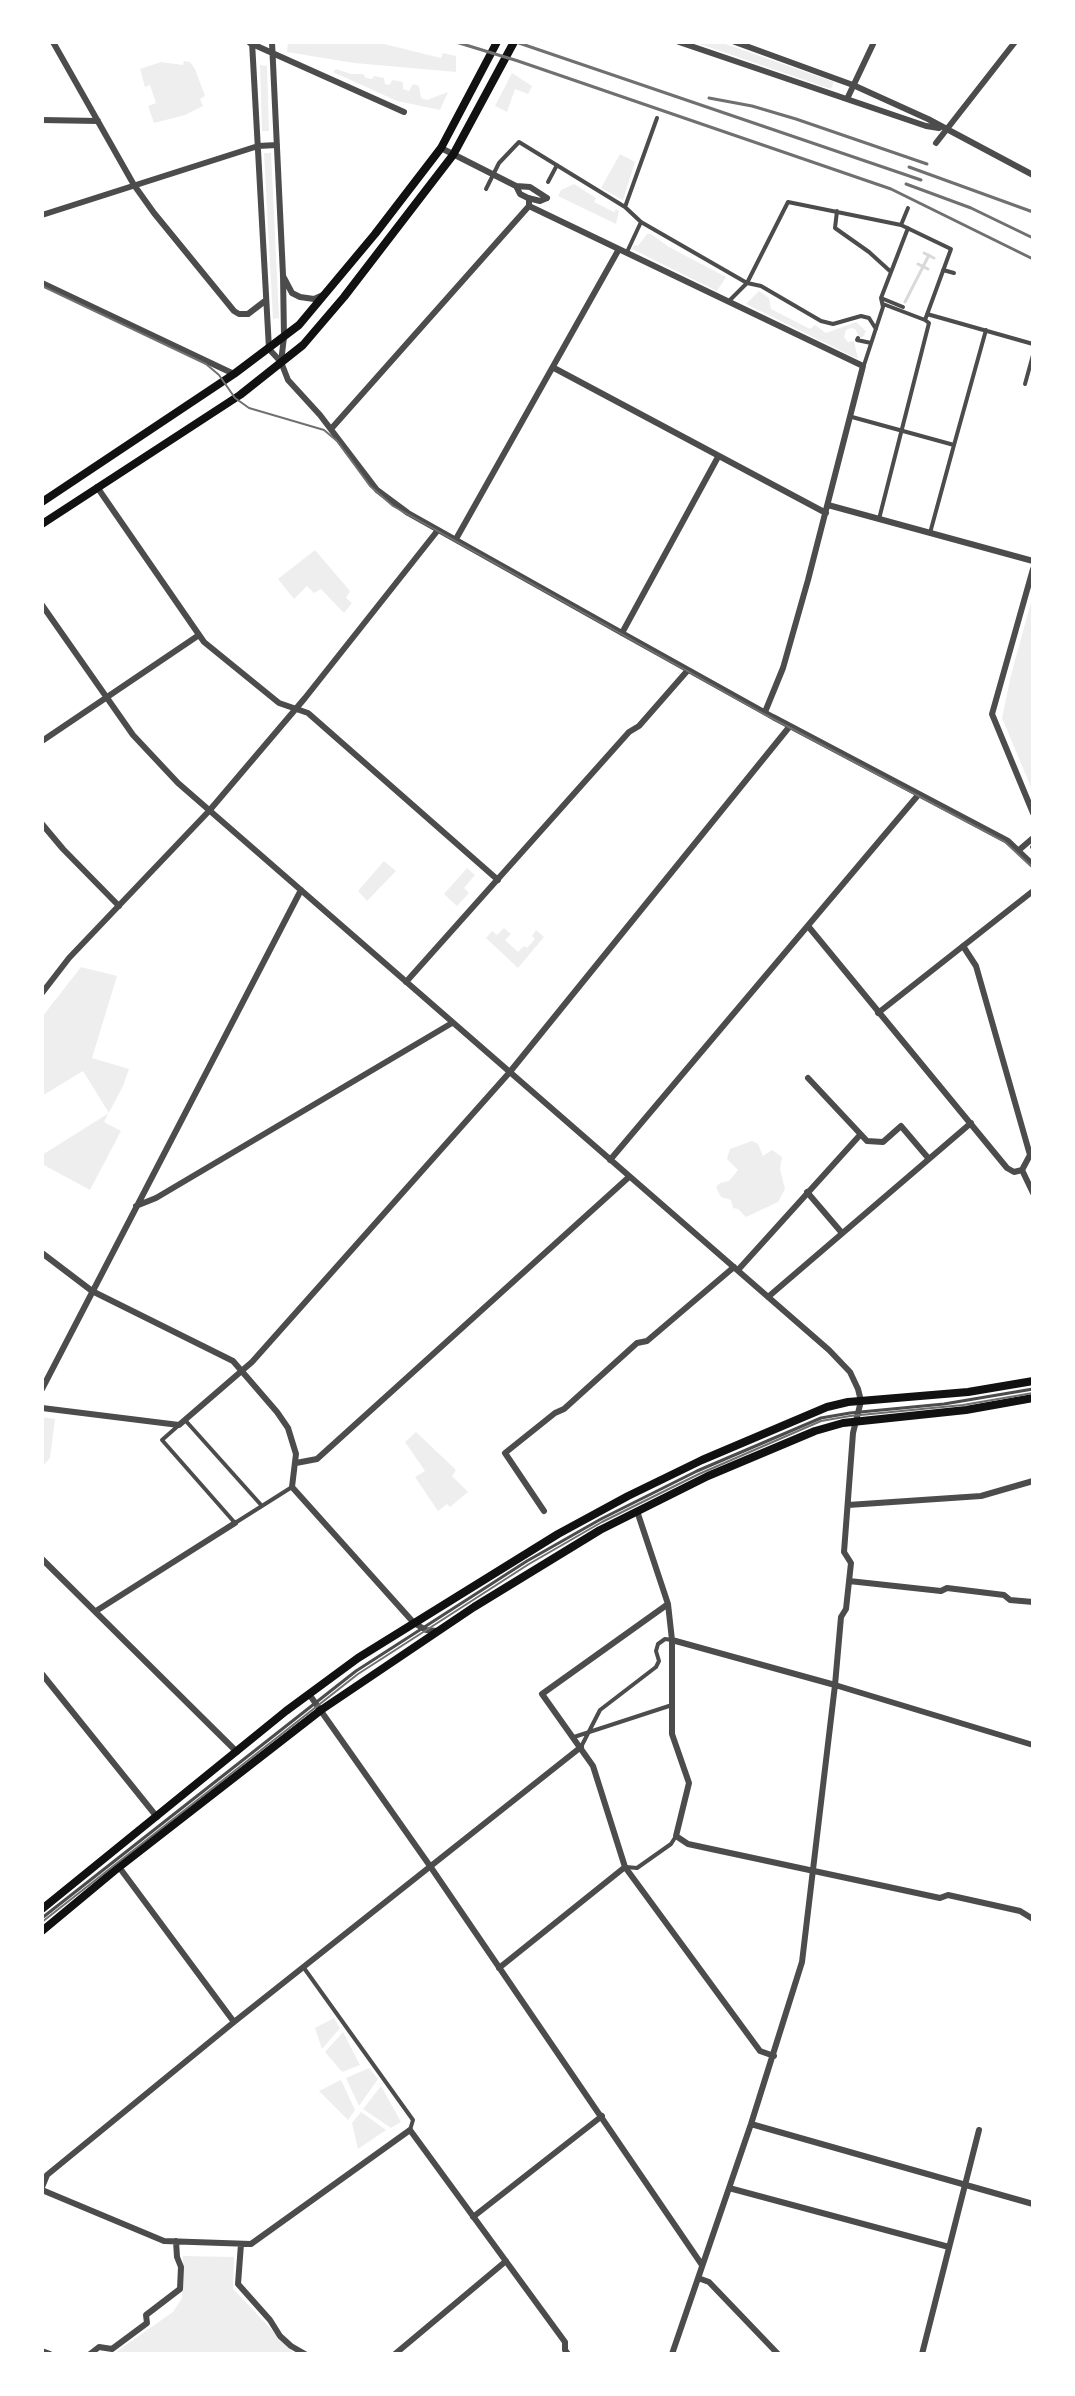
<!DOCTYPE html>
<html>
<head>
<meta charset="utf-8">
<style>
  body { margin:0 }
  #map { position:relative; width:1075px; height:2396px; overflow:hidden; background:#fff; font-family:"IBM Plex Sans",sans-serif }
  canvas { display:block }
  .frame { position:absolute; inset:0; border:44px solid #fff; pointer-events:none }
</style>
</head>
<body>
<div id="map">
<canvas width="1075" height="2396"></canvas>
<div class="frame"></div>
</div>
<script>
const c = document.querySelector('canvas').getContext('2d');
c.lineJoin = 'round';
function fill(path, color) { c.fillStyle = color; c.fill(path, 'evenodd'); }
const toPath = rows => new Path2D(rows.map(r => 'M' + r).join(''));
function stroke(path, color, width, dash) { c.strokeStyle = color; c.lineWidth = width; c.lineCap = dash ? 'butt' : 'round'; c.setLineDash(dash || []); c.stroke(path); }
fill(toPath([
  [288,42,376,42,441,58,443,53,456,56,456,72,354,63,287,52],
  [694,42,720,42,834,82,831,89],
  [184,61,190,62,195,69,205,96,200,99,203,106,185,115,154,123,148,106,156,103,150,85,145,87,140,69,161,62,183,65],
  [260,65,267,66,269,131,262,131],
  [336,69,351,74,363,74,366,78,372,79,374,76,384,78,385,84,389,85,393,80,403,82,403,89,409,91,413,84,419,86,421,98,427,100,448,92,440,110,397,101,333,72],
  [512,73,532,86,528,94,515,89,507,112,495,106],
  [264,153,271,153,279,318,273,319],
  [620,154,635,162,623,200,601,188],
  [574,184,596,198,594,202,614,212,616,209,619,211,616,224,558,196,561,190],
  [647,234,651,234,669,247,726,277,717,291,632,249,634,245,638,246],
  [759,291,769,298,771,309,810,329,815,325,826,333,856,322,866,331,863,337,859,337,855,329,851,328,846,330,844,337,848,342,854,341,858,359,746,304],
  [315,550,350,591,346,598,352,603,344,613,321,589,314,593,307,586,294,599,278,579],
  [1033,595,1033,792,1002,718,1011,675],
  [384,861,396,871,367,901,358,891],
  [467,868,475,875,464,888,469,893,457,906,444,894],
  [504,928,511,934,505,940,518,952,524,946,527,948,535,939,532,936,536,930,544,937,518,968,486,938,492,931,497,935],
  [81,967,117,976,92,1058,129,1069,123,1086,104,1122,121,1131,90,1190,42,1164,42,1155,109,1113,83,1071,42,1096,42,1017],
  [752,1141,758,1144,763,1156,772,1150,782,1157,780,1169,785,1189,778,1202,746,1217,738,1209,733,1208,731,1200,721,1197,716,1187,720,1183,729,1181,738,1170,727,1159,730,1149],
  [42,1417,55,1419,50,1458,42,1467],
  [416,1432,456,1470,452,1476,468,1492,450,1507,447,1504,438,1511,415,1477,425,1471,405,1442],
  [334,2018,340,2028,322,2049,315,2028],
  [343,2032,360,2065,342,2072,325,2052],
  [369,2068,378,2079,359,2106,346,2078],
  [341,2080,355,2110,348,2120,319,2091],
  [381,2086,401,2122,391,2128,363,2109],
  [361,2112,386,2130,358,2149,352,2123],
  [183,2256,234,2257,233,2289,295,2354,113,2354,173,2312,182,2298]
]), '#eee');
stroke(toPath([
  [924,253,934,258],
  [918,264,928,269],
  [905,302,929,255]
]), '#d9d9d9', 3);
stroke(toPath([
  [42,1918,356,1671,527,1561,601,1519,697,1471,821,1418,850,1413,944,1404,1033,1389]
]), '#4c4c4c', 3);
stroke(toPath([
  [548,182,557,165],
  [486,189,499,163,519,142,625,207,641,222,747,283,761,286,821,321,833,324,861,316,869,318,876,329],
  [625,207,657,118],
  [837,211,835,228,869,252,891,272],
  [627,252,641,222],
  [943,270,954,273],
  [881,298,903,307],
  [729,301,747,283,788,202,901,225],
  [883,304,925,320],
  [927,314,1033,344],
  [858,338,857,340,871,343],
  [864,365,883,307,881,298,908,228],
  [1025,384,1033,355],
  [852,417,954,445,930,533],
  [954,445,986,330],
  [879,519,929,323,925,320,951,249,901,225,908,208],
  [1032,847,1033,848],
  [185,1420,262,1506],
  [179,1425,162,1440,235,1523,292,1487],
  [574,1737,672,1705],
  [581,1747,600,1710,656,1667,659,1661,656,1651,658,1644,665,1639,672,1640],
  [626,1867,637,1868,671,1844,676,1836],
  [304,1968,413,2120,410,2130]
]), '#4c4c4c', 4);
stroke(toPath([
  [53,42,134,185,154,213,234,311,239,314,248,314,265,301],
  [252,42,269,349,281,362,288,380,320,415,377,490,408,513,622,633,773,717,1008,841,1033,865],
  [272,42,283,275,284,337,281,362],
  [679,42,926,126,939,128],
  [735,42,853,85,928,119,1033,175],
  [250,43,404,112],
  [847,99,874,42],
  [42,120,98,121],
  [936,143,1015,42],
  [441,148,516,186,530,187,547,198],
  [516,186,520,194,528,198,540,201,547,198],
  [529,198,529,206,863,366,808,580,783,668,765,712],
  [42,215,258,146,277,145],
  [283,276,292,293,300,297,314,299,323,295],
  [42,283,234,374],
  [554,368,826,513],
  [331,429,529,206],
  [97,487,204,642,279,703,308,713,498,880],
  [828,505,1033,561],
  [456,539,619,249],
  [1033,569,992,714,1033,813],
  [42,605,133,735,178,783,829,1350,850,1372,858,1389,861,1401,853,1433,844,1552,851,1563,846,1609,841,1617,835,1685,802,1962,751,2124,672,2354],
  [622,633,718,457],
  [42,741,199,635],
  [42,824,63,849,119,906],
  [1019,850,1033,838],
  [808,926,1007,1168,1014,1172,1022,1170],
  [963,946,976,966,1030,1155,1022,1170],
  [406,982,629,732,639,726,688,670],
  [42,993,69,958,209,811,305,698,438,530],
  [878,1013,1033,891],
  [808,1078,867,1141,883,1142,901,1126,929,1159],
  [610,1160,919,794],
  [1022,1170,1033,1193],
  [807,1192,842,1233],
  [136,1206,156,1198,452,1023],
  [42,1253,92,1291,233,1361,277,1412,288,1428,296,1454,292,1487,414,1623,426,1630,437,1631],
  [738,1270,860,1135],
  [768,1297,971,1123],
  [42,1389,301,890],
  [42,1408,179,1425,252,1362,509,1073,790,726],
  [296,1463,317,1459,629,1177],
  [848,1505,981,1496,1033,1481],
  [544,1511,505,1453,555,1413,564,1409,637,1343,647,1341,734,1267],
  [637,1511,668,1604],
  [42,1559,237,1752],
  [849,1581,941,1591,947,1588,1004,1595,1010,1600,1033,1602],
  [96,1611,235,1523],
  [672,1640,835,1685,1033,1745],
  [42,1674,157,1817],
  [309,1694,430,1866,702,2265],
  [119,1867,234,2022],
  [499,1968,625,1867],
  [774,2056,760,2051,625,1867,593,1766,542,1694,668,1604,672,1640,672,1734,689,1783,676,1836,688,1844,940,1898,948,1895,1020,1911,1033,1919],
  [751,2124,1033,2204],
  [42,2187,47,2175,234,2022,581,1747],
  [729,2188,949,2247],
  [42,2190,164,2241,251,2244,410,2130,565,2342,565,2350,568,2354],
  [473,2217,602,2116],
  [241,2244,238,2284,270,2320,280,2336,291,2346,305,2354],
  [698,2278,709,2282,778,2354],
  [42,2351,50,2354],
  [90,2354,99,2347,112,2349,147,2323,146,2315,180,2289,181,2267,177,2257,176,2241],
  [395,2354,506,2261],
  [922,2354,979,2130]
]), '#4c4c4c', 6);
stroke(toPath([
  [42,502,234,374,299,325,375,234,441,148,497,42],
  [42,524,240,395,303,345,344,297,453,155,514,42],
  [42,1909,286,1711,358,1658,558,1534,628,1496,702,1460,827,1407,848,1402,968,1392,1033,1381],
  [42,1931,119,1867,321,1710,474,1607,600,1530,708,1476,815,1431,843,1423,966,1410,1033,1398]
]), '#111', 8);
stroke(toPath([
  [42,286,206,364,219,375,235,398,249,408,324,430,337,441,370,486,393,506,764,714,1005,842,1033,868],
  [42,1922,358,1674,529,1564,602,1522,699,1474,821,1421,850,1416,963,1405,1033,1393]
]), '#707070', 2);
stroke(toPath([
  [456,42,518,61,891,189,1033,259],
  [516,42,921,180],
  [709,98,752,106,796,119,927,164],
  [909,167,1033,212],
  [906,184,971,208,1033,238]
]), '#707070', 3);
</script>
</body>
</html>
